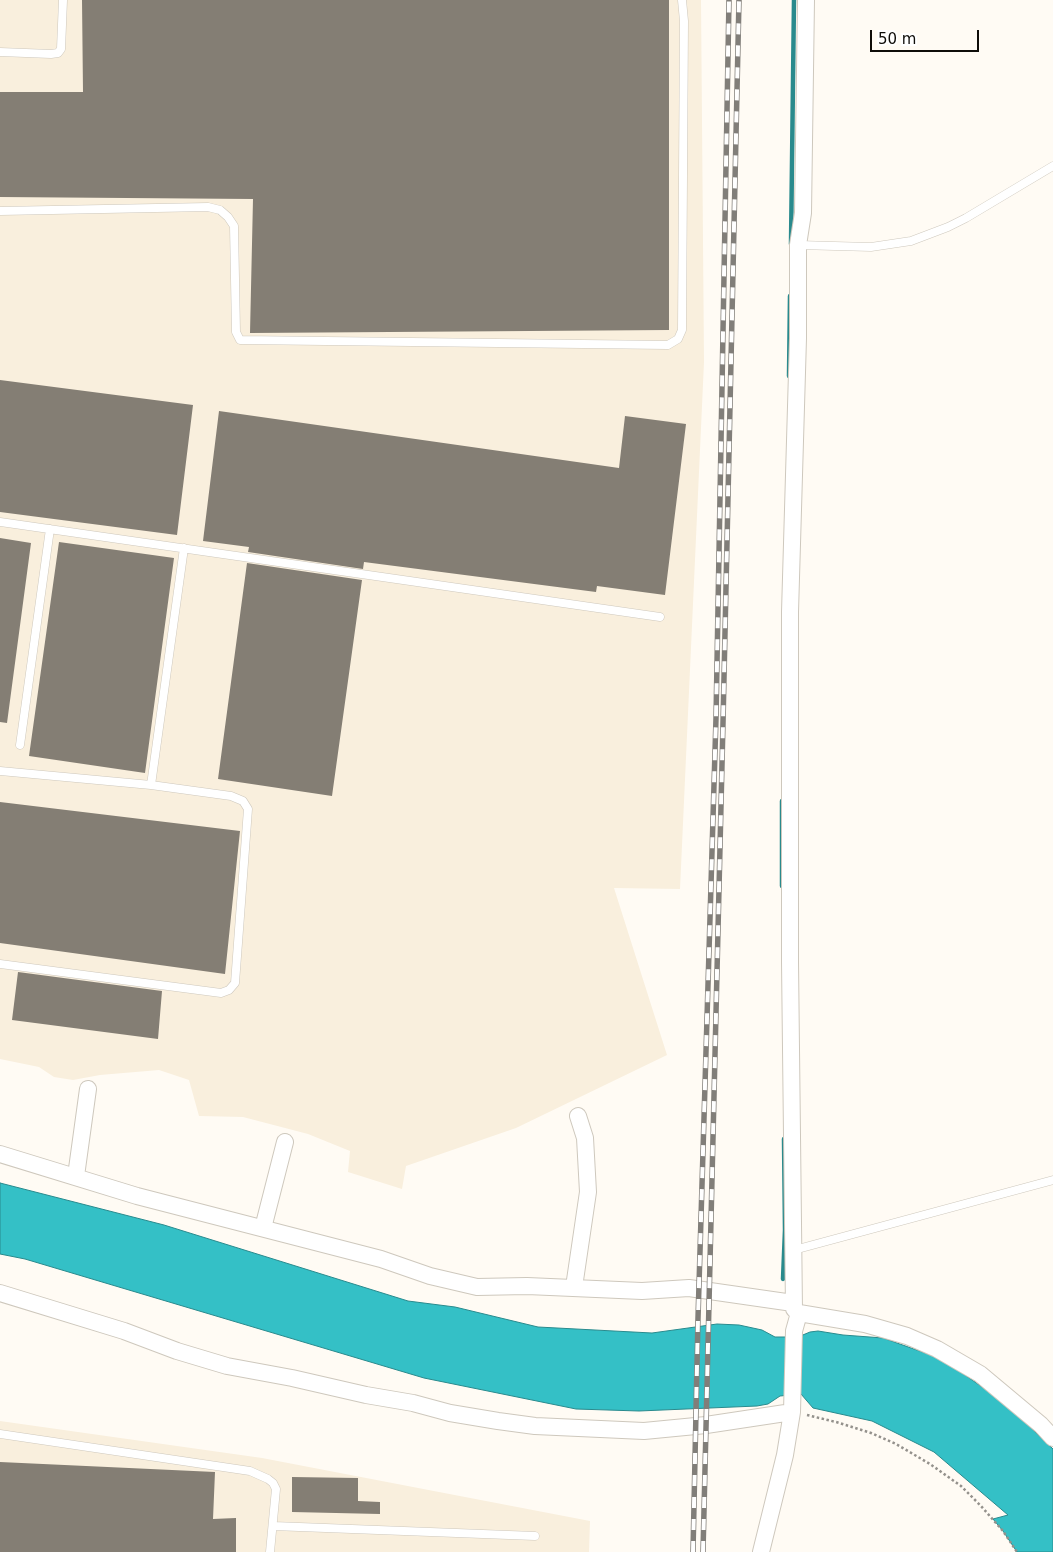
<!DOCTYPE html>
<html>
<head>
<meta charset="utf-8">
<style>
  body { margin:0 }
  #map { position:relative; width:1053px; height:1552px; overflow:hidden; background:#fffbf4; font-family:"DejaVu Sans",sans-serif }
  canvas { display:block }
  .scale { position:absolute; left:870px; top:30px; width:109px; height:22px; box-sizing:border-box; border:2px solid #0f0d09; border-top:0; padding-left:6px; font-size:15px; line-height:18px; white-space:nowrap; color:#0f0d09; -webkit-text-stroke:4px #fff; paint-order:stroke }
</style>
</head>
<body>
<div id="map">
<canvas width="1053" height="1552"></canvas>
<div class="scale">50 m</div>
</div>
<script>
const c = document.querySelector('canvas').getContext('2d');
c.lineJoin = 'round';
function fill(path, color) { c.fillStyle = color; c.fill(path, 'evenodd'); }
const toPath = rows => new Path2D(rows.map(r => 'M' + r).join(''));
function stroke(path, color, width, dash) { c.strokeStyle = color; c.lineWidth = width; c.lineCap = dash ? 'butt' : 'round'; c.setLineDash(dash || []); c.stroke(path); }
fill(toPath([
  [0,0,701,0,704,362,680,889,614,888,667,1055,516,1128,406,1166,402,1189,348,1172,350,1151,308,1134,243,1117,199,1116,189,1080,159,1070,100,1075,73,1080,54,1077,39,1067,0,1059],
  [0,1421,262,1458,590,1521,589,1552,0,1552]
]), '#f9efdd');
const water = toPath([
  [0,1183,164,1225,408,1301,455,1307,538,1327,652,1333,717,1324,739,1325,762,1330,775,1337,798,1337,810,1332,818,1331,843,1335,883,1338,942,1359,1005,1403,1053,1449,1053,1552,1017,1552,1003,1531,993,1519,1008,1515,934,1452,872,1421,813,1408,801,1394,780,1396,768,1404,757,1406,639,1411,576,1409,424,1378,25,1259,0,1254,0,1183]
]);
fill(water, '#34c0c6');
stroke(water, '#298a8d', 1);
stroke(toPath([
  [791,244,794,0],
  [789,376,790,296],
  [782,886,782,801],
  [783,1279,785,1230,784,1139]
]), '#298a8d', 4.5);
fill(toPath([
  [82,0,669,0,669,330,250,333,253,199,0,197,0,92,83,92],
  [0,380,193,405,177,535,0,512],
  [219,411,619,468,625,416,686,424,665,595,597,586,596,592,364,562,363,569,248,552,249,547,203,541],
  [0,538,31,543,7,723,0,722],
  [59,542,174,558,145,773,29,756],
  [247,563,362,580,332,796,218,779],
  [0,802,240,831,225,974,0,943],
  [18,972,162,991,158,1039,12,1020],
  [0,1462,215,1472,213,1519,236,1518,236,1552,0,1552],
  [292,1477,358,1478,358,1501,380,1502,380,1514,292,1512]
]), '#847e74');
const lane = toPath([
  [0,52,51,54,58,53,61,49,63,0],
  [0,211,208,207,220,210,228,217,234,226,236,332,240,340,668,345,678,339,682,330,684,21,682,0],
  [798,245,871,247,911,241,948,227,966,218,1053,166],
  [0,522,660,617],
  [20,745,50,529],
  [0,771,151,785,231,796,243,801,248,809,235,983,229,990,221,993,0,964],
  [151,785,184,548],
  [794,1250,1053,1180],
  [0,1434,250,1471,268,1479,273,1483,276,1489,270,1552],
  [273,1526,535,1536]
]);
const street = toPath([
  [806,0,803,213,798,245,798,338,790,612,790,962,794,1309,799,1313,865,1324,907,1336,937,1349,980,1374,1041,1425,1053,1438],
  [0,1154,137,1196,381,1259,430,1276,477,1287,527,1286,642,1291,689,1288,793,1303],
  [76,1176,88,1089],
  [263,1228,285,1142],
  [574,1287,588,1192,585,1138,578,1116],
  [0,1293,124,1331,177,1351,227,1366,292,1378,366,1395,413,1403,450,1413,498,1421,535,1426,644,1431,706,1425,792,1412],
  [761,1552,785,1455,792,1412,794,1331,799,1313]
]);
stroke(lane, '#cec8bd', 9);
stroke(street, '#cec8bd', 18);
stroke(toPath([
  [807,1415,836,1422,871,1433,896,1444,930,1464,961,1486,981,1506,1003,1531,1017,1552]
]), '#94918c', 2.5, [2.5, 2.5]);
stroke(lane, '#fff', 8);
stroke(street, '#fff', 16);
const rail = toPath([
  [693,1552,698,1318,716,718,729,0],
  [703,1552,723,723,739,0]
]);
stroke(rail, '#817e79', 5.5);
stroke(rail, '#fff', 4, [11]);
</script>
</body>
</html>
